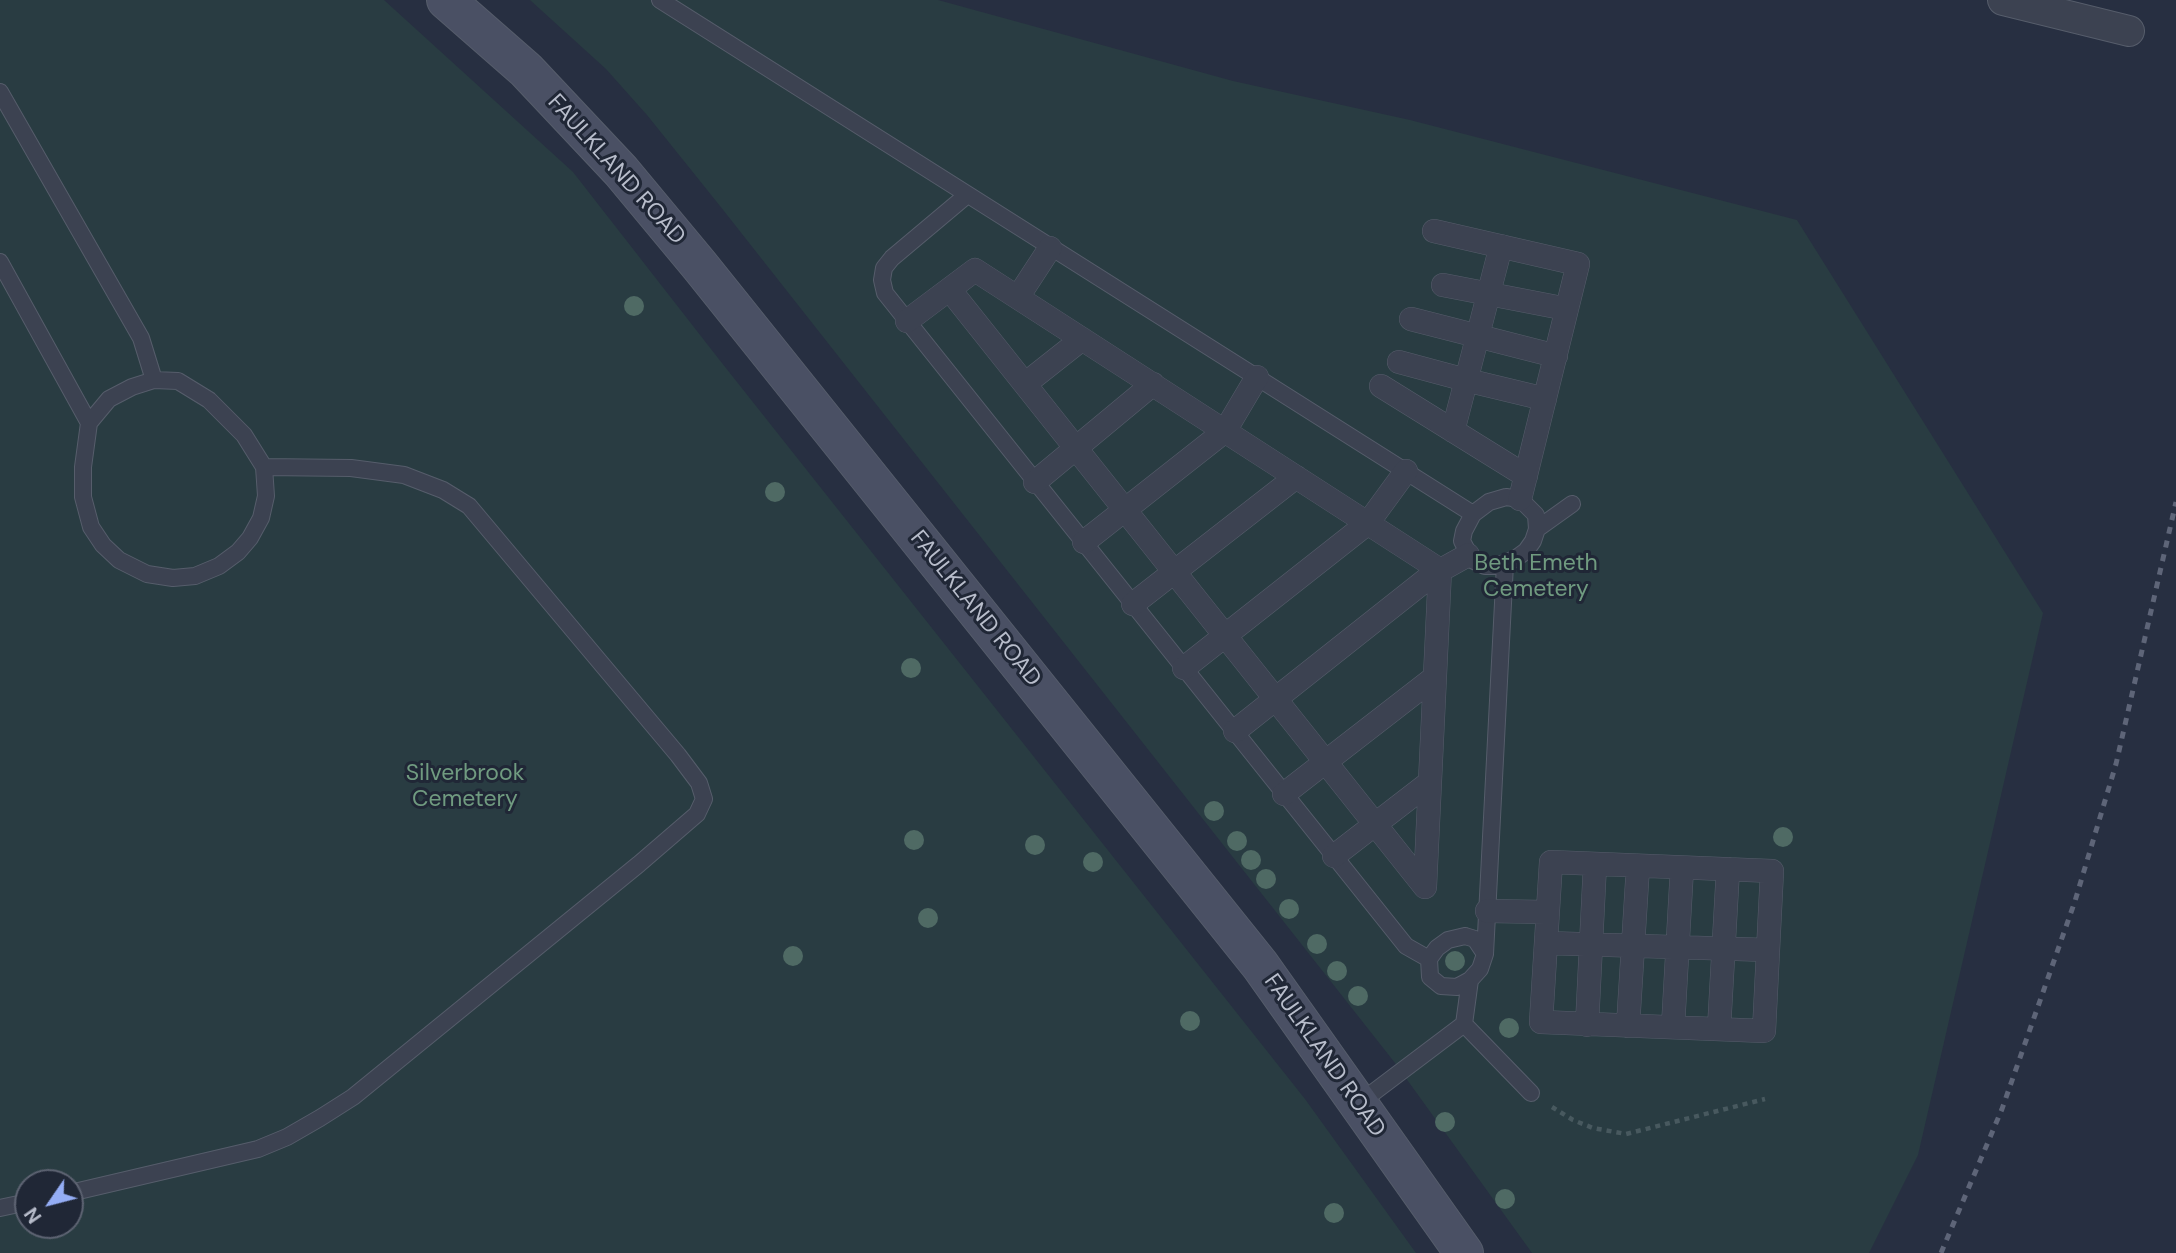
<!DOCTYPE html>
<html>
<head>
<meta charset="utf-8">
<style>
  body { margin:0 }
  #map { position:relative; width:2176px; height:1253px; overflow:hidden; background:#272f41; font-family:"DM Sans",sans-serif }
  canvas { display:block }
  .north { position:absolute; left:14px; top:1169px; width:70px; height:70px; box-sizing:border-box; background:#202736; border:2px solid #5d6372; border-radius:50%; rotate:235deg; font-size:19px; font-weight:700; line-height:28px; text-align:center; color:#b8bdcb }
  .north::after { content:''; display:block; margin:auto; width:24px; height:32px; background:#94adf5; clip-path:polygon(50% 0,100% 100%,50% 72%,0 100%) }
</style>
</head>
<body>
<div id="map">
<canvas width="2176" height="1253"></canvas>
<div class="north">N</div>
</div>
<script>
const c = document.querySelector('canvas').getContext('2d');
c.lineJoin = 'round';
function fill(path, color) { c.fillStyle = color; c.fill(path, 'evenodd'); }
const toPath = rows => new Path2D(rows.map(r => 'M' + r).join(''));
function stroke(path, color, width, dash) { c.strokeStyle = color; c.lineWidth = width; c.lineCap = dash ? 'butt' : 'round'; c.setLineDash(dash || []); c.stroke(path); }
function write(font, color, halo, rows, align = 'center') {
  c.font = font + ' "DM Sans",sans-serif'; c.lineWidth = 6; c.setLineDash([]); c.textBaseline = 'middle'; c.strokeStyle = halo; c.fillStyle = color; for (const [text, x, y, turn = 0] of rows) {
    c.save(); c.translate(x, y); c.rotate((+turn || 0) * Math.PI / 180); c.textAlign = isNaN(turn) ? turn : align; if (halo) c.strokeText(text, 0, 0); c.fillText(text, 0, 0); c.restore();
  }
}
fill(toPath([
  [0,0,384,0,573,172,718,358,1305,1099,1416,1253,0,1253],
  [28,1183,70,1183,70,1225,28,1225],
  [530,0,938,0,1233,81,1410,120,1797,220,2043,613,1918,1155,1869,1253,1532,1253,1395,1063,720,206,647,115,606,69]
]), '#293c42');
const service = toPath([
  [660,0,1473,514],
  [0,92,141,338,154,380],
  [967,195,892,258,884,268,882,280,885,293,1406,946,1429,959],
  [0,262,89,423],
  [154,380,178,381,209,400,244,435,264,467,266,496,261,518,250,538,238,552,219,566,195,576,173,578,147,574,119,560,103,545,91,527,83,497,83,467,89,423,109,399,132,387,154,380],
  [1506,497,1520,499,1536,515,1537,529,1533,541,1526,551,1515,559,1497,566,1485,566,1472,560,1462,541,1464,531,1473,514,1489,502,1506,497],
  [1537,529,1572,504],
  [1465,936,1475,939,1485,954,1480,969,1470,980,1457,987,1441,986,1430,977,1429,959,1437,948,1448,940,1465,936],
  [1485,954,1505,564],
  [1464,1024,1531,1093],
  [1358,1104,1464,1024,1470,980],
  [70,1193,258,1149,287,1137,320,1118,353,1097,639,864,697,814,704,799,699,783,678,755,469,506,443,490,404,475,351,468,264,467],
  [0,1208,28,1202]
]);
const pedestrian = toPath([
  [1434,231,1578,264,1520,499],
  [1443,285,1567,309],
  [950,290,1425,887],
  [1018,297,1050,248],
  [1411,319,1556,356],
  [907,321,975,270,1440,570,1425,887],
  [1399,362,1466,380,1545,399],
  [1025,384,1082,339],
  [1381,386,1526,476],
  [1453,431,1501,246],
  [1035,482,1153,384],
  [1084,542,1225,431,1257,377],
  [1133,604,1296,477],
  [1184,668,1368,523,1406,471],
  [1235,731,1432,575,1468,555],
  [1284,794,1435,677],
  [1334,856,1430,782],
  [1551,862,1772,871,1764,1031,1541,1022,1551,862],
  [1487,911,1547,912],
  [1546,943,1768,950],
  [1587,1025,1595,864],
  [1628,1026,1638,866],
  [1673,1027,1682,868],
  [1719,1029,1728,869]
]);
const minor = toPath([
  [2003,0,2129,31]
]);
const secondary = toPath([
  [446,0,526,70,621,171,700,266,1260,965,1464,1253]
]);
stroke(service, '#565d6b', 18);
stroke(pedestrian, '#565d6b', 24);
stroke(minor, '#565d6b', 32);
stroke(secondary, '#565d6b', 40);
stroke(toPath([
  [1552,1107,1573,1120,1593,1128,1626,1134,1765,1099]
]), '#48595f', 4.5, [5, 5]);
stroke(service, '#3c4251', 16);
stroke(pedestrian, '#3c4251', 23);
stroke(minor, '#3c4251', 30);
stroke(secondary, '#4a5064', 38);
stroke(toPath([
  [1941,1253,2002,1109,2075,901,2116,764,2176,502]
]), '#5e6578', 5, [7, 7]);
c.fillStyle = '#4f6a64';
for (const [x, y] of [
  [634,306],
  [775,492],
  [911,668],
  [1214,811],
  [1783,837],
  [914,840],
  [1237,841],
  [1035,845],
  [1251,860],
  [1093,862],
  [1266,879],
  [1289,909],
  [928,918],
  [1317,944],
  [793,956],
  [1455,961],
  [1337,971],
  [1358,996],
  [1190,1021],
  [1509,1028],
  [1445,1122],
  [1505,1199],
  [1334,1213]
]) { c.beginPath(); c.arc(x, y, 10, 0, 2 * Math.PI); c.fill(); }
write('23px', '#b8bdcb', '#202736', [
  ["FAULKLAND ROAD",616,170,48],
  ["FAULKLAND ROAD",975,609,51],
  ["FAULKLAND ROAD",1324,1056,55]
]);
write('23px', '#709b80', '#202736', [
  ["Beth Emeth",1536,564],
  ["Cemetery",1536,590],
  ["Silverbrook",465,774],
  ["Cemetery",465,800]
]);
</script>
</body>
</html>
